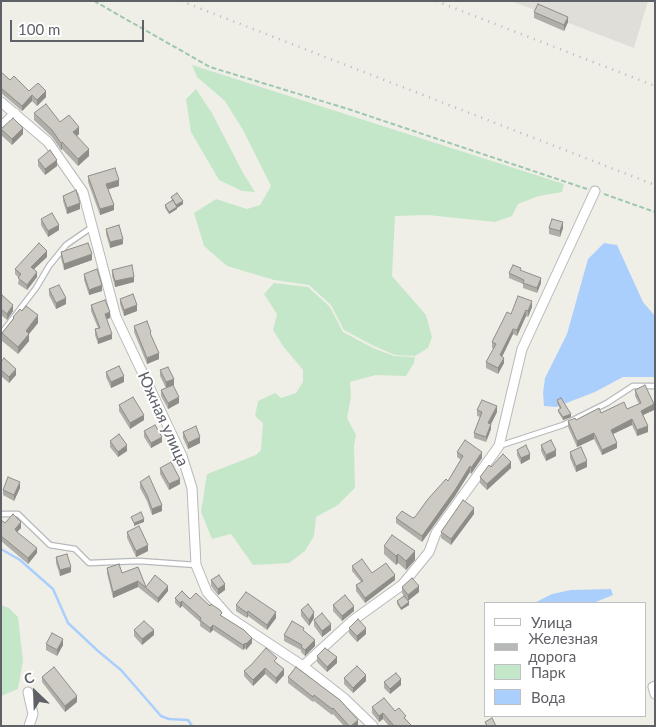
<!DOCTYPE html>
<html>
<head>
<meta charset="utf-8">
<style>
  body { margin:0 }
  #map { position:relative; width:656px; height:727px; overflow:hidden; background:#f0efe7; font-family:Lato,sans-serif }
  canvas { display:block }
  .frame { position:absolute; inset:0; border:2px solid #5f6167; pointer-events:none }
  .legend { position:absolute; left:484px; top:602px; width:162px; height:115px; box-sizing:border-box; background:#fff; border:1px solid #bfc0c2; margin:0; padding:6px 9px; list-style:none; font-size:15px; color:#5f6167 }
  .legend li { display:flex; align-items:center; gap:10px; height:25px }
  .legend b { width:25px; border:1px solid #bfc0c2 }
  .north { position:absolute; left:10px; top:667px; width:50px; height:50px; -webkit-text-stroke:4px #fff; paint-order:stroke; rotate:336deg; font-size:14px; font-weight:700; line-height:20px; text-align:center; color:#5f6167 }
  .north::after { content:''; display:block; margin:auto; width:18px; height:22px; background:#5f6167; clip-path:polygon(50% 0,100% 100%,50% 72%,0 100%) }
  .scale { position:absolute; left:10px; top:20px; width:134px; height:22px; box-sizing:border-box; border:2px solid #5f6167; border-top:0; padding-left:6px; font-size:15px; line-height:18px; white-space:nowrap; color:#5f6167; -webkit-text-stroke:4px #fff; paint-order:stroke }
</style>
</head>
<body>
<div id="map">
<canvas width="656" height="727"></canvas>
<div class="frame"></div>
<ul class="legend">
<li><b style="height:6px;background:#fff"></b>Улица</li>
<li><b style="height:6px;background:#b7b8b8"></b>Железная дорога</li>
<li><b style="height:14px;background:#c5e7c9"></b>Парк</li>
<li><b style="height:14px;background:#abcffd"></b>Вода</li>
</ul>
<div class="north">С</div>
<div class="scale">100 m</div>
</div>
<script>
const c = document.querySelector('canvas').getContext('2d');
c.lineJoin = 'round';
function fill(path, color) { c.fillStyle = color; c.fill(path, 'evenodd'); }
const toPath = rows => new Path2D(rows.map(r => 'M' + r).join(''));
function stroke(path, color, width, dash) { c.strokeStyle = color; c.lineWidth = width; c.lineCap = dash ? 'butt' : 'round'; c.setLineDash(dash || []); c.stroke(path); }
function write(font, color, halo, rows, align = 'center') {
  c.font = font + ' Lato,sans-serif'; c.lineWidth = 4; c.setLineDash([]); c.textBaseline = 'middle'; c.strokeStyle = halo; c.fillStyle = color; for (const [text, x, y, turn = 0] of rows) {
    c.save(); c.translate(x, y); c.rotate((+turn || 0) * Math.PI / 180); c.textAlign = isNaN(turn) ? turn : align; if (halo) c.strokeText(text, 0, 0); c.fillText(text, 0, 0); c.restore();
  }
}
fill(toPath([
  [511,1,648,1,634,48]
]), '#dfded9');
fill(toPath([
  [192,65,564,184,562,192,539,196,518,204,512,216,495,222,428,215,395,216,392,276,426,315,432,337,428,348,415,356,395,355,374,346,344,330,331,305,309,285,274,280,227,266,204,246,194,213,216,199,247,209,260,205,271,186,243,130,225,101,197,77],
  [196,89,212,113,243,173,255,192,242,191,219,180,191,132,186,99],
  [274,283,308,287,330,307,343,332,373,348,394,356,415,357,414,363,406,376,376,375,350,382,351,397,347,418,356,435,354,446,355,488,338,505,316,517,314,536,305,551,289,563,253,565,231,534,212,539,201,512,207,474,256,455,261,450,263,423,255,416,258,401,275,393,281,398,296,393,303,382,303,370,283,346,273,330,277,314,264,294],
  [1,605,9,608,18,617,23,661,18,689,1,696]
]), '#c5e7c9');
fill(toPath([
  [604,243,617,245,643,302,655,316,655,377,623,377,595,392,556,407,544,406,543,393,545,378,567,334,588,259],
  [611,589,613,595,593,603,534,603,552,594,571,590]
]), '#abcffd');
stroke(toPath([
  [1,549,20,560,53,589,68,623,98,651,121,670,161,716,169,719,188,720,192,726]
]), '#abcffd', 2.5);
const lane = toPath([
  [1,334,36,288,49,266,66,245,92,227],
  [499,446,563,425,607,403,633,386,655,386],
  [1,514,18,514,50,545,75,549,89,563,139,561,196,565]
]);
const street = toPath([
  [1,102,48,142,83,192,116,317,182,456,192,488,196,565,207,592,229,617,303,666,344,698,373,726],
  [1,127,15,113],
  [303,666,352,621,402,585,429,552,436,533,499,446,522,349,595,191],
  [655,686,653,687,655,694],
  [28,692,33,714,29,726]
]);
stroke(lane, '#b7b9bd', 7);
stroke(street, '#b7b9bd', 11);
stroke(toPath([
  [94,1,210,67,348,109,587,189],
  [604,194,655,212]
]), '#9ec7af', 2, [5, 2.5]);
stroke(lane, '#fff', 4.5);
stroke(street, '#fff', 9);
stroke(toPath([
  [181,1,655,185],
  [436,1,655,86]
]), '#b7b8b8', 2.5, [1, 6]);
fill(toPath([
  [534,12,568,22,564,31,534,18],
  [1,72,10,80,29,91,46,97,37,106,32,101,22,111,1,93],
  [34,113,60,122,79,134,77,136,89,156,78,166,62,149,61,150,52,137,34,120],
  [1,129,23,134,12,145,1,135],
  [38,160,57,166,45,175,38,166],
  [88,176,119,186,108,189,114,210,100,215,88,182],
  [63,196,80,209,67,214,63,201],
  [171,197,183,204,177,208,177,209,169,214,165,208,165,205,172,200],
  [41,219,59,230,48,237,41,225],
  [549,228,563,228,560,237,549,234],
  [106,229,123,244,110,248,106,234],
  [61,252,92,260,64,270,61,258],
  [47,257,34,269,37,277,27,290,18,284,19,278,15,274,15,269],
  [112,270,134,282,115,287,112,276],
  [521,271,541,283,537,293,523,288,523,284,509,278,509,273],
  [84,274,102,291,89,295,84,280],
  [49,289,66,304,56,309,49,295],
  [1,296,13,311,7,320,1,315],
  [120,299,137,311,124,316,120,304],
  [91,305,110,318,106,319,112,339,98,344,95,335,95,329,98,328,91,311],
  [532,307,528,317,526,316,517,336,513,334,502,357,504,363,498,374,486,368,486,362,494,349,492,348,492,342,511,314],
  [13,317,38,323,29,334,29,341,18,354,2,341,2,333,13,319],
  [134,326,159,359,147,364,134,332],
  [1,362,16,375,9,383,1,376],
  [160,370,174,385,173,385,179,403,168,409,161,396,161,390,166,388,160,376],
  [106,372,124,382,111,388,106,377],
  [635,390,654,410,643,415,648,432,637,436,632,425,613,434,617,448,602,455,594,439,577,447,568,427,568,421,576,420,601,413,627,409,639,404,635,396],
  [557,400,571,417,563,420,558,412,558,410,560,409,557,403],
  [119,405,144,420,130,429,119,411],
  [477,410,497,412,491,424,491,429,486,442,474,438,474,433,480,417,477,416],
  [144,431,162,442,151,448,144,437],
  [183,432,200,443,188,449,183,438],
  [110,441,127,451,118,457,110,447],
  [541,445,556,456,546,461,541,451],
  [517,450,530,459,521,464,517,455],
  [457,452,482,458,471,474,470,472,455,496,422,542,396,523,396,518,413,518,415,517,448,481,461,460,457,457],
  [570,452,587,467,576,472,570,458],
  [491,467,511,468,487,490,480,483,480,477],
  [160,468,180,484,169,490,160,474],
  [140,482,162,511,152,515,147,501,140,488],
  [20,488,14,501,3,495,3,490],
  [474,514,451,545,441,538,441,532],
  [1,520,5,523,21,528,17,532,37,553,28,564,1,541],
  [127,532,148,551,136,557,127,538],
  [384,546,415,560,406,570,398,563,396,565,384,554],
  [56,557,71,572,60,576,56,563],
  [352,566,372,573,395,580,365,603,356,591,356,585,361,582,352,571],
  [138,567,146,587,168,591,158,603,138,587,113,598,107,573,107,568,122,573],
  [211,580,225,590,218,595,211,586],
  [402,587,419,592,408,600,409,605,401,610,397,604,397,601,404,596,402,593],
  [175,598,190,599,222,616,252,643,246,650,245,648,243,650,213,630,210,633,200,626,200,622,182,606,180,608,175,603],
  [236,605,276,618,267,630,248,616,247,618,236,611],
  [333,605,354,611,342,621,333,611],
  [301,610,314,618,309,626,301,616],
  [314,620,331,630,322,637,314,626],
  [349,628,366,634,357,642,349,633],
  [134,630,154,635,142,645,134,636],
  [304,631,315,646,305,656,301,652,301,650,284,641,284,635],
  [46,644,63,645,57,656,46,650],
  [317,656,337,663,327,672,317,662],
  [277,663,284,675,276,684,265,674,253,686,244,676,244,671],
  [42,677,77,702,65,712,42,682],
  [288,677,358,725,344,726,333,714,332,715,314,701,313,702,288,683],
  [344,678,366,681,353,693,344,684],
  [384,682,401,685,390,694,384,688],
  [372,707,395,711,406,719,412,726,389,726,383,719,379,722,372,713]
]), '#afaea8');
fill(toPath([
  [568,17,568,22,564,31,564,25],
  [46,91,46,97,37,106,37,100],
  [32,95,32,101,22,111,22,106],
  [79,127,79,134,73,139,73,132],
  [23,128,23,134,12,145,12,139],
  [62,142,62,149,61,150,61,143],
  [89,149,89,156,78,166,78,159],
  [57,160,57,166,45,175,45,169],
  [119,180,119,186,106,190,106,184],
  [183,201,183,204,177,208,177,209,169,214,169,212,176,205],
  [80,203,80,209,67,214,67,208],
  [114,205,114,210,100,215,100,209],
  [563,222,563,228,560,237,560,231],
  [59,225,59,230,48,237,48,231],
  [123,239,123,244,110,248,110,242],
  [47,251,47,257,31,272,31,267],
  [92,254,92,260,64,270,64,264],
  [37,272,37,277,27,290,27,285],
  [134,277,134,282,115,287,115,281],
  [541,278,541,283,537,293,537,288],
  [102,285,102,291,89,295,89,290],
  [66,298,66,304,56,309,56,303],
  [532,301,532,307,528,317,528,311],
  [13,305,13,311,7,320,7,314],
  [137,305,137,311,124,316,124,310],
  [526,310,526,316,517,336,517,330],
  [110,312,110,318,105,320,105,314],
  [38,315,38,323,29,334,29,341,18,354,18,347,26,331],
  [513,329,513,334,500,361,500,355],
  [112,334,112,339,98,344,98,339],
  [159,353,159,359,147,364,147,358],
  [504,358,504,363,498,374,498,368],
  [16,369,16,375,9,383,9,377],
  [124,376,124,382,111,388,111,382],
  [174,379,174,385,166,388,166,382],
  [179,397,179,403,168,409,168,403],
  [654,404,654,410,641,416,641,411],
  [497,406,497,412,491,424,491,429,486,442,488,423],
  [571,414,571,417,563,420,563,417],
  [144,415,144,420,130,429,130,423],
  [632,419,632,425,611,435,611,430],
  [648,426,648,432,637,436,637,430],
  [594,433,594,439,577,447,577,441],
  [162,437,162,442,151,448,151,443],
  [200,437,200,443,188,449,188,443],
  [617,443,617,448,602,455,602,450],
  [127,445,127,451,118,457,118,452],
  [556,450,556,456,546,461,546,455],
  [482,452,482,458,471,474,471,468],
  [530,454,530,459,521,464,521,458],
  [587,461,587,467,576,472,576,466],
  [511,462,511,468,487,490,487,484],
  [470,466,470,472,455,496,422,542,422,536],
  [180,479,180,484,169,490,169,484],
  [20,482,20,488,14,501,14,495],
  [162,505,162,511,152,515,152,509],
  [474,508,474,514,451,545,451,539],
  [144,519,144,522,134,526,134,523],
  [21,522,21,528,15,534,15,529],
  [148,545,148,551,136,557,136,551],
  [37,548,37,553,28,564,28,558],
  [415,551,415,560,406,570,406,561],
  [398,554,398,563,396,565,396,556],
  [71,567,71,572,60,576,60,570],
  [395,575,395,580,365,603,365,598],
  [138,581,138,587,113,598,113,592],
  [225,584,225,590,218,595,218,589],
  [168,586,168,591,158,603,158,598],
  [419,586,419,592,408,601,408,595],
  [182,601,182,606,180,608,180,603],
  [409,602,409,605,401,610,401,608],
  [354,606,354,611,342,621,342,616],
  [248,611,248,616,247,618,247,613],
  [276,612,276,618,267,630,267,625],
  [314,612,314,618,309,626,309,620],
  [331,624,331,630,322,637,322,631],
  [213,625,213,630,210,633,210,628],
  [366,628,366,634,357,642,357,636],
  [154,630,154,635,142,645,142,639],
  [252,638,252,643,246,650,246,644],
  [63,639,63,645,57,656,57,650],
  [315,640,315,646,305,656,305,650],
  [245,643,245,648,243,650,243,645],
  [337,657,337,663,327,672,327,667],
  [265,668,265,674,253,686,253,680],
  [284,669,284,675,276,684,276,678],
  [366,675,366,681,353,693,353,688],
  [401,679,401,685,390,694,390,689],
  [77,696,77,702,65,712,65,706],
  [383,713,383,719,379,722,379,716],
  [358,720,358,725,351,726]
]), '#8f8d88');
const building = toPath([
  [538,4,568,17,564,25,534,12,538,4],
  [1,72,10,80,14,76,29,91,38,83,46,91,37,100,32,95,22,106,1,88,1,72],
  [46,104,60,122,69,115,79,127,73,132,89,149,78,159,62,142,61,143,52,130,34,113,46,104],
  [13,118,23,128,12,139,1,129,13,118],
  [50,150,57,160,45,169,38,160,50,150],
  [115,168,119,180,106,184,114,205,100,209,88,176,115,168],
  [76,190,80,203,67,208,63,196,76,190],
  [177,193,183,201,176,205,171,197,177,193],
  [173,200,177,207,169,212,165,205,173,200],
  [52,213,59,225,48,231,41,219,52,213],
  [552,219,563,222,560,231,549,228,552,219],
  [119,225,123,239,110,242,106,229,119,225],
  [39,243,47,251,31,267,37,272,27,285,18,278,21,274,15,269,39,243],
  [88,243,92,254,64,264,61,252,88,243],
  [132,265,134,277,115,281,112,270,132,265],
  [513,265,521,268,520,270,541,278,537,288,523,283,524,280,509,273,513,265],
  [97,269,102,285,89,290,84,274,97,269],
  [59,285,66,298,56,303,49,289,59,285],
  [133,294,137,305,124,310,120,299,133,294],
  [2,295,13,305,7,314,1,309,2,295],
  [518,296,532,301,528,311,526,310,517,330,513,329,500,355,504,358,498,368,486,362,496,344,492,342,507,312,511,314,518,296],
  [105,300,110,312,105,314,112,334,98,339,95,329,100,328,91,305,105,300],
  [26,306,38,315,26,331,29,334,18,347,2,333,14,318,13,317,20,309,22,311,26,306],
  [147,321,151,332,150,333,159,353,147,358,134,326,147,321],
  [4,358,16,369,9,377,1,370,1,362,4,358],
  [119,366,124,376,111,382,106,372,119,366],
  [168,367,174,379,166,382,160,370,168,367],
  [173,385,179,397,168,403,161,390,173,385],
  [645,385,654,404,641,411,648,426,637,430,632,419,611,430,617,443,602,450,594,433,577,441,568,421,575,418,576,420,599,408,601,413,624,402,627,409,641,403,635,390,645,385],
  [133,397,144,415,130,423,119,405,133,397],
  [561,398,571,414,563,417,558,410,561,408,557,400,561,398],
  [482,400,497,406,488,423,491,424,486,437,474,433,482,412,477,410,482,400],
  [155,425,162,437,151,443,144,431,155,425],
  [196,426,200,437,188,443,183,432,196,426],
  [119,434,127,445,118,452,110,441,119,434],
  [465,440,482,452,471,468,470,466,455,490,422,536,396,518,402,511,413,518,415,517,428,499,446,479,448,481,463,456,457,452,465,440],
  [551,440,556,450,546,455,541,445,551,440],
  [526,445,530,454,521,458,517,450,526,445],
  [581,447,587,461,576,466,570,452,581,447],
  [503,454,511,462,487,484,480,477,489,465,491,467,503,454],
  [171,462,180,479,169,484,160,468,171,462],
  [149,476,162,505,152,509,147,495,140,482,149,476],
  [8,477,20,482,14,495,3,490,8,477],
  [463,500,474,508,451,539,441,532,463,500],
  [141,512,144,519,134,523,131,517,141,512],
  [13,514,21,522,15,529,17,532,37,548,28,558,1,536,1,520,5,523,13,514],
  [139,526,148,545,136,551,127,532,139,526],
  [392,535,415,551,406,561,398,554,396,556,384,546,392,535],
  [67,554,71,567,60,570,56,557,67,554],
  [362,559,372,573,386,563,395,575,365,598,356,585,363,581,352,566,362,559],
  [119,564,122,573,138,567,146,587,155,575,168,586,158,598,138,581,113,592,107,568,119,564],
  [219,575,225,584,218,589,211,580,219,575],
  [412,578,419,586,408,595,402,587,412,578],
  [182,591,190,599,196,593,210,606,211,604,220,610,222,613,220,615,244,630,252,638,246,644,245,643,243,645,213,625,210,628,200,620,201,618,182,601,180,603,175,598,182,591],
  [246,592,276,612,267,625,248,611,247,613,236,605,246,592],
  [345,595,354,606,342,616,333,605,345,595],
  [404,596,409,602,401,608,397,601,404,596],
  [308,604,314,612,309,620,301,610,308,604],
  [322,613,331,624,322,631,314,620,322,613],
  [358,619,366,628,357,636,349,628,358,619],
  [144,621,154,630,142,639,134,630,144,621],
  [292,621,304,628,303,630,315,640,305,650,301,647,302,645,284,635,292,621],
  [52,633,63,639,57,650,46,644,52,633],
  [266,648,277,658,274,661,284,669,276,678,265,668,253,680,244,671,251,665,266,648],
  [325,648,337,657,327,667,317,656,325,648],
  [357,666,366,675,353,688,344,678,357,666],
  [54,667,77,696,65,706,42,677,54,667],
  [296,667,340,700,358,720,351,726,349,726,333,708,332,709,314,695,313,697,288,677,296,667],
  [396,673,401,679,390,689,384,682,396,673],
  [384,698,395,711,399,708,406,716,404,718,412,726,394,726,383,713,379,716,372,707,384,698],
  [492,718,496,726,487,726,485,722,492,718]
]);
fill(building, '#cccac3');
stroke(building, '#8f8d88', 1);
write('16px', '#5f6167', '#fff', [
  ["Южная улица",163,419,66]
]);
</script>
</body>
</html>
